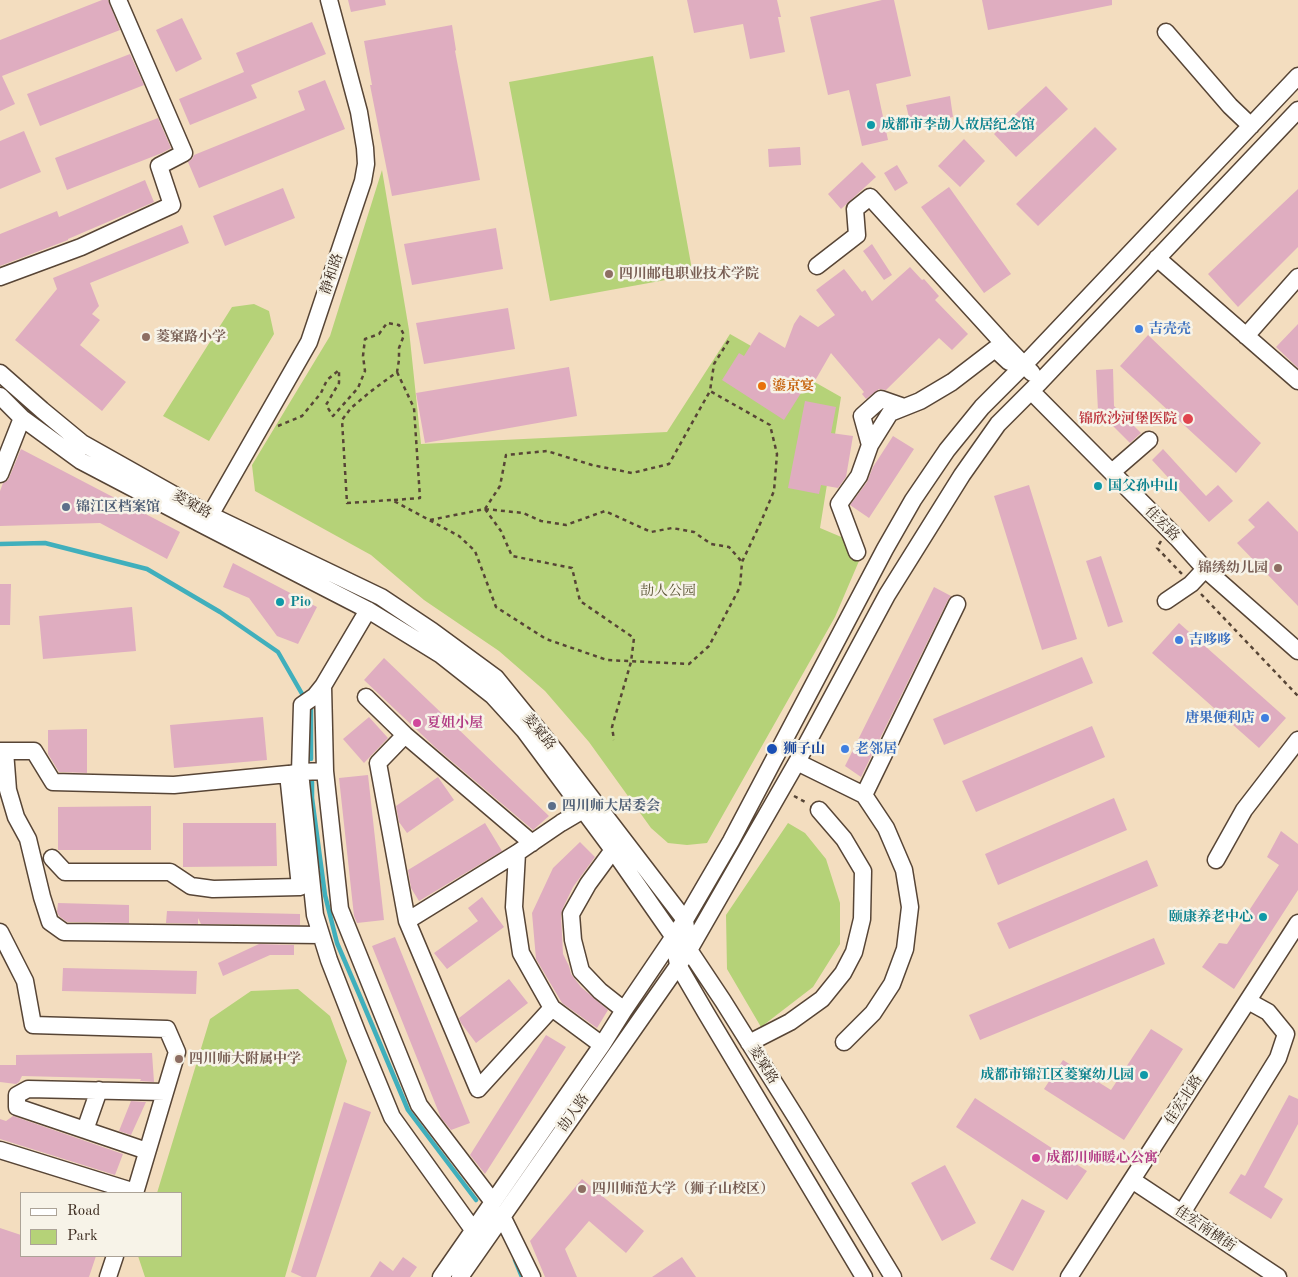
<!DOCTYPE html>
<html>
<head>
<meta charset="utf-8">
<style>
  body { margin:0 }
  #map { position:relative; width:1298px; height:1277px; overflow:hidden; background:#f3ddbf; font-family:"Old Standard TT",serif }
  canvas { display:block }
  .legend { position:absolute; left:20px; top:1192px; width:162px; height:65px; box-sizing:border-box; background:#f7f3e8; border:1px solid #aca397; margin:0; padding:6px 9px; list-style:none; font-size:15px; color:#3b2a1e }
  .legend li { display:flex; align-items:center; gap:10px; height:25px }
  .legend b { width:25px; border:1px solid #aca397 }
</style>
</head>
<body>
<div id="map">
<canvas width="1298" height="1277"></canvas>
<ul class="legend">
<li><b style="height:6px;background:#fff"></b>Road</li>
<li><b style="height:14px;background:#b5d278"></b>Park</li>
</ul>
</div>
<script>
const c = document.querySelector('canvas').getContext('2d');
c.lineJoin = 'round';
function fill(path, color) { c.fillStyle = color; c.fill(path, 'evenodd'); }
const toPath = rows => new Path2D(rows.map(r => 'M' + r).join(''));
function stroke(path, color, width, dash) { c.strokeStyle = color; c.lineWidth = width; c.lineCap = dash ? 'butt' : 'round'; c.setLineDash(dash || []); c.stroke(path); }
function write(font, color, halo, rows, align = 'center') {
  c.font = font + ' "Old Standard TT","Noto Serif SC",serif'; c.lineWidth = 5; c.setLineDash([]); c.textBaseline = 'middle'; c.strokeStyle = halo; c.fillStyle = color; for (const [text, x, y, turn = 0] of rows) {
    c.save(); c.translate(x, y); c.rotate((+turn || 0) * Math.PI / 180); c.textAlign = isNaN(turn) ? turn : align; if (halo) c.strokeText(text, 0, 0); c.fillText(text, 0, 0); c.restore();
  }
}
fill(toPath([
  [653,56,693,275,550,301,509,82],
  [382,170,409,330,421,444,667,432,730,334,841,397,820,528,865,547,835,617,707,843,687,845,668,843,651,828,589,742,545,691,499,651,424,600,371,555,255,491,252,465,330,336],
  [254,304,269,311,274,334,209,441,163,416,232,307],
  [788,823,805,833,826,859,840,903,840,944,813,987,761,1027,727,969,726,915],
  [298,989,330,1016,347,1061,285,1277,145,1277,138,1256,181,1256,181,1193,157,1193,210,1019,251,991]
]), '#b5d278');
stroke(toPath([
  [0,544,45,543,147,569,220,612,278,652,305,699],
  [309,705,311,709,311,759],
  [312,782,312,798,325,895,337,943,359,994,408,1110,476,1200],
  [515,1260,522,1277]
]), '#40afbc', 4.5);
fill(toPath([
  [102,0,108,0,120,30,2,76,15,104,0,111,0,40],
  [348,0,385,0,386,5,351,12],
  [687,0,777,0,781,17,778,17,785,52,750,59,743,24,694,33],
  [882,0,894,0,911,76,876,84,888,140,862,146,849,90,828,95,810,17],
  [982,0,1112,0,1112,5,988,30],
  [182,18,202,59,176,72,156,30],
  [312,22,326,54,251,85,257,98,190,125,179,99,244,72,236,53],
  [452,25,456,50,455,51,480,180,392,196,370,85,372,85,364,41],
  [130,54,144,85,40,126,27,94],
  [325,80,345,129,199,188,188,162,192,159,194,155,305,110,298,91],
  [1046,86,1068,109,1016,157,994,134],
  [950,96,953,117,911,126,906,105],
  [158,118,171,148,162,153,67,190,55,158],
  [1095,127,1117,149,1038,226,1016,204],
  [24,131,41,172,0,189,0,141],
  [964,139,985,161,960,187,938,166],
  [800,147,801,165,769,167,768,149],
  [862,162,876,177,841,209,828,194],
  [897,165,908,183,895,191,884,173],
  [145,180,154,202,68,239,68,240,0,266,0,234,57,211,59,217],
  [949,187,1011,274,984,293,921,207],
  [283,188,295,218,225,246,213,216],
  [1298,189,1298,247,1238,307,1208,274],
  [182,225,189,243,90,283,99,306,92,314,100,320,80,345,126,382,102,411,15,340,57,289,53,278],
  [496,228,503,269,412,285,404,244],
  [872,244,892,275,884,280,863,251],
  [910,267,922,280,924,279,939,296,935,300,968,334,952,350,939,338,886,390,879,389,866,399,862,394,864,392,831,353,809,391,807,391,808,382,784,420,722,380,739,353,744,356,759,332,785,348,794,324,800,315,818,327,835,315,816,290,844,269,862,292,865,290,872,301],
  [508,308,515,349,424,364,416,323],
  [1298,324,1298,368,1276,347],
  [1148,335,1261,443,1236,473,1120,366],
  [569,367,577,416,425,443,416,393],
  [1113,369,1114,406,1141,433,1130,443,1098,411,1096,370],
  [805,401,836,407,831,433,853,436,846,477,838,488,821,485,819,494,788,488],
  [893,436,914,449,869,518,850,505,867,482,873,467],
  [21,449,180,532,167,559,100,523,0,526,0,491,3,483,7,481,9,478],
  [1163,449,1206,496,1218,485,1233,501,1209,522,1152,460],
  [1029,485,1077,639,1042,650,994,496],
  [1268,501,1298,532,1298,606,1237,543,1255,527,1248,520],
  [1101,556,1123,622,1108,627,1086,561],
  [233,563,317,607,298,644,277,636,249,598,223,587],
  [0,584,11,584,10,625,0,625],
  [934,587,951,596,948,600,861,777,845,766],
  [132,607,136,651,43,659,39,616],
  [1179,623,1286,718,1259,748,1152,653],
  [1082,657,1093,683,944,745,933,719],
  [384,658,549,816,533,830,436,748,364,680],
  [263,717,267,760,174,768,170,725],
  [369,717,388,738,364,763,343,739],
  [1092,726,1105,757,976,812,962,781],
  [87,729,87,773,59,772,48,754,48,730],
  [368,775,384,920,357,923,354,916,339,778],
  [438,777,454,800,407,833,399,822,396,806],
  [1114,798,1127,830,998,885,985,854],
  [151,806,151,850,58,850,58,807],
  [183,823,276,823,277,866,183,867],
  [485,823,502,851,419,901,411,888,408,870],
  [1281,831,1298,844,1298,890,1234,989,1202,967,1219,943,1227,944,1279,865,1267,857],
  [580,842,595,857,573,887,562,910,561,915,563,954,569,966,571,974,581,987,608,1010,597,1028,562,1003,536,959,532,913,553,868],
  [1147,860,1158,886,1009,949,997,923],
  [482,897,504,927,447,969,434,953,478,921,468,908],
  [58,903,129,905,129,923,67,922,59,916,57,912],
  [167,911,300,914,300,925,201,924,198,918,198,924,166,923],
  [395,937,470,1123,451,1130,441,1118,372,946],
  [1154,938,1165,964,980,1040,969,1015],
  [259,944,294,945,294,955,270,955,223,976,218,963],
  [63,968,197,971,196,994,62,991],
  [509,979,528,1003,476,1043,461,1023,459,1018],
  [1151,1029,1183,1049,1124,1140,1044,1089,1063,1060,1111,1090],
  [546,1035,566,1047,485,1174,470,1155],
  [152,1053,154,1082,140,1081,141,1079,22,1076,19,1082,16,1084,0,1082,0,1065,16,1065,16,1055],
  [1289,1095,1298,1099,1298,1124,1264,1187,1283,1199,1271,1219,1229,1193,1241,1174,1245,1176],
  [975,1098,1087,1171,1067,1200,956,1127],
  [131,1101,146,1102,131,1135,119,1131],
  [344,1102,371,1112,316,1277,302,1277,291,1272],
  [13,1116,123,1154,115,1175,0,1139,0,1119,6,1121],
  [945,1165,976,1223,942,1241,911,1183],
  [582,1179,644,1231,626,1253,589,1221,565,1249,577,1277,545,1277,530,1241],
  [1022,1199,1045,1211,1013,1271,990,1259],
  [0,1228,21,1235,21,1256,96,1256,89,1277,0,1277],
  [403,1257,417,1267,410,1277,370,1277,380,1261,393,1271],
  [682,1257,696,1277,652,1277]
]), '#dfadc0');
const minor = toPath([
  [1166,32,1230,106,1251,126],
  [1157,258,1298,381],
  [817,266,857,235,855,209,870,197,1002,342,1032,373],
  [0,277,81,247,172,205,159,166,184,153,118,0],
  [1246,336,1298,277],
  [0,373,42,410,82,443,210,515,381,597,432,631,496,678,557,753,685,920,689,950,723,1001,797,1119,893,1277],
  [1031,391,1177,538,1205,569,1298,651],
  [0,396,22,418,81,461,205,526,368,610,441,655,493,696,524,730,613,850,673,936,678,965,706,1013,864,1277],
  [870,445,862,416,881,399,904,407],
  [1112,472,1149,440],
  [0,474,22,418],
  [205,524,309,342,363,181,366,164,365,148,359,112,329,0],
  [857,552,839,504,859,476,870,445,890,413,920,401,952,382,995,349,1009,362],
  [1166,601,1191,584,1205,569],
  [368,610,323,686,315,696,302,705,300,772,315,915,329,960,357,1032,392,1117,474,1231],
  [366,697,405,735,532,843],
  [405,735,378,763,407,921,478,1089,552,1008],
  [0,751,5,751,8,790,16,817,28,839,42,897,50,922,64,932,321,935],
  [5,751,34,751,53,782,174,785,288,774,300,887,213,889,191,886,170,872,65,872,52,858],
  [797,762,864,795,957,604],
  [325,771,340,909,419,1105,493,1202],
  [289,774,300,772,325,771,323,686],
  [613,850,588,884,571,914,573,940,581,971,600,991,624,1010],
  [517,853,514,907,521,953,552,1008,602,1045],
  [1216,860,1244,810,1298,740],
  [407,921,517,853,561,823,583,810],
  [0,932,25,981,33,1025,167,1029,177,1052,135,1193],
  [844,1042,873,1013,892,984,905,949,910,907,904,870,886,828,864,795],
  [749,1043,790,1022,822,999,843,973,854,952,862,919,863,871,844,839,819,810],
  [85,1130,99,1090],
  [0,1150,135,1192],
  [147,1151,17,1107,17,1095,28,1089,165,1092],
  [1132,1180,1278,1277],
  [1182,1213,1278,1058,1286,1034,1268,1012,1248,1001],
  [502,1216,532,1277],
  [108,1277,115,1256],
  [441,1277,602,1045,624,1010,685,920,731,841,885,549,913,500,947,450,982,407,1024,365,1298,76],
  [460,1277,689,950,797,762,887,595,962,475,998,424,1040,382,1298,110],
  [1069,1277,1298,923]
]);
stroke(minor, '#574536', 19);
stroke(toPath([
  [278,426,302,416,321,393,327,380,339,370,339,383,326,405,333,416,358,388,365,371,363,356,365,339,379,334,387,323,399,325,404,335,399,348,399,360,397,372,370,392,351,408,342,420,347,503,392,500,459,536,475,551,496,607,546,639,607,660,689,664,709,646,740,587,742,562,760,524,774,491,777,454,770,425,710,391,714,364,729,340],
  [394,500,420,498,414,408,397,372],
  [485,509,501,531,512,556,572,568,580,601,634,638,631,662,612,727,614,740],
  [485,509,523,513,541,521,566,525,605,511,651,532,672,528,694,532,711,544,729,547,742,562],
  [430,520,485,509,500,486,506,455,547,451,592,465,632,473,669,464,710,391],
  [1161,541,1157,548,1182,574],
  [1201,594,1298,696],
  [794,796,807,803]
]), '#574536', 2.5, [4, 4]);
stroke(minor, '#fff', 16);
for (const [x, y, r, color] of [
  [871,125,5,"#0f9aa8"],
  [609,274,5,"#8d6e63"],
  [1139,329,5,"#3f7fe0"],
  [146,337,5,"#8d6e63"],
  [762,386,5,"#e8710a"],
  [1188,419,6,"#e0444e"],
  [1098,486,5,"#0f9aa8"],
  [66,507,5,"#5c6f8a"],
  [1278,568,5,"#8d6e63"],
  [280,602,5,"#0f9aa8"],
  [1179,640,5,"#3f7fe0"],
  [1265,718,5,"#3f7fe0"],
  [417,723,5,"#d1479c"],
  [772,749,6,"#1a4fb4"],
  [845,749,5,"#3f7fe0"],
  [552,806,5,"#5c6f8a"],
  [1263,917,5,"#0f9aa8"],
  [179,1059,5,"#8d6e63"],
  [1144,1075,5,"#0f9aa8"],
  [1036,1158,5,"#d1479c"],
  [582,1189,5,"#8d6e63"]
]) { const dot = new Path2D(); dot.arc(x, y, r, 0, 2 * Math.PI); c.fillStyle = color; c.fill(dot); stroke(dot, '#f7f3e8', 2); }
write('bold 14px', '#0d838f', '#f7f3e8', [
  ["成都市李劼人故居纪念馆",881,125],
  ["国父孙中山",1108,486],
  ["Pio",290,602],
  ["颐康养老中心",1253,917,"right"],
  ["成都市锦江区菱窠幼儿园",1134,1075,"right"]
], 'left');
write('14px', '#3b2a1e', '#f7f3e8', [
  ["静和路",332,274,-71],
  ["菱窠路",192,505,29],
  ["佳宏路",1162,524,45],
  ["菱窠路",539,732,50],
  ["菱窠路",763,1065,58],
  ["佳宏北路",1184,1100,-57],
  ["劼人路",574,1113,-55],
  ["佳宏南横街",1205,1229,34]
]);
write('bold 14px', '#785e54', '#f7f3e8', [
  ["四川邮电职业技术学院",619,274],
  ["菱窠路小学",156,337],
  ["锦绣幼儿园",1268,568,"right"],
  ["四川师大附属中学",189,1059],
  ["四川师范大学（狮子山校区）",592,1189]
], 'left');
write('bold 14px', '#366cbe', '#f7f3e8', [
  ["吉壳壳",1149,329],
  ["吉哆哆",1189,640],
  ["唐果便利店",1255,718,"right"],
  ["老邻居",855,749]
], 'left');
write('bold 14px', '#c56008', '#f7f3e8', [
  ["鎏京宴",772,386]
], 'left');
write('bold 14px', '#be3a42', '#f7f3e8', [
  ["锦欣沙河堡医院",1177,419]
], 'right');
write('bold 14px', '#4e5e75', '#f7f3e8', [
  ["锦江区档案馆",76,507],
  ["四川师大居委会",562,806]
], 'left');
write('14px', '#5a5434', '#f7f3e8', [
  ["劼人公园",668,591]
]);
write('bold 14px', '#b23c85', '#f7f3e8', [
  ["夏姐小屋",427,723],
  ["成都川师暖心公寓",1046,1158]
], 'left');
write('bold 14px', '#164399', '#f7f3e8', [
  ["狮子山",783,749]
], 'left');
</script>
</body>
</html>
